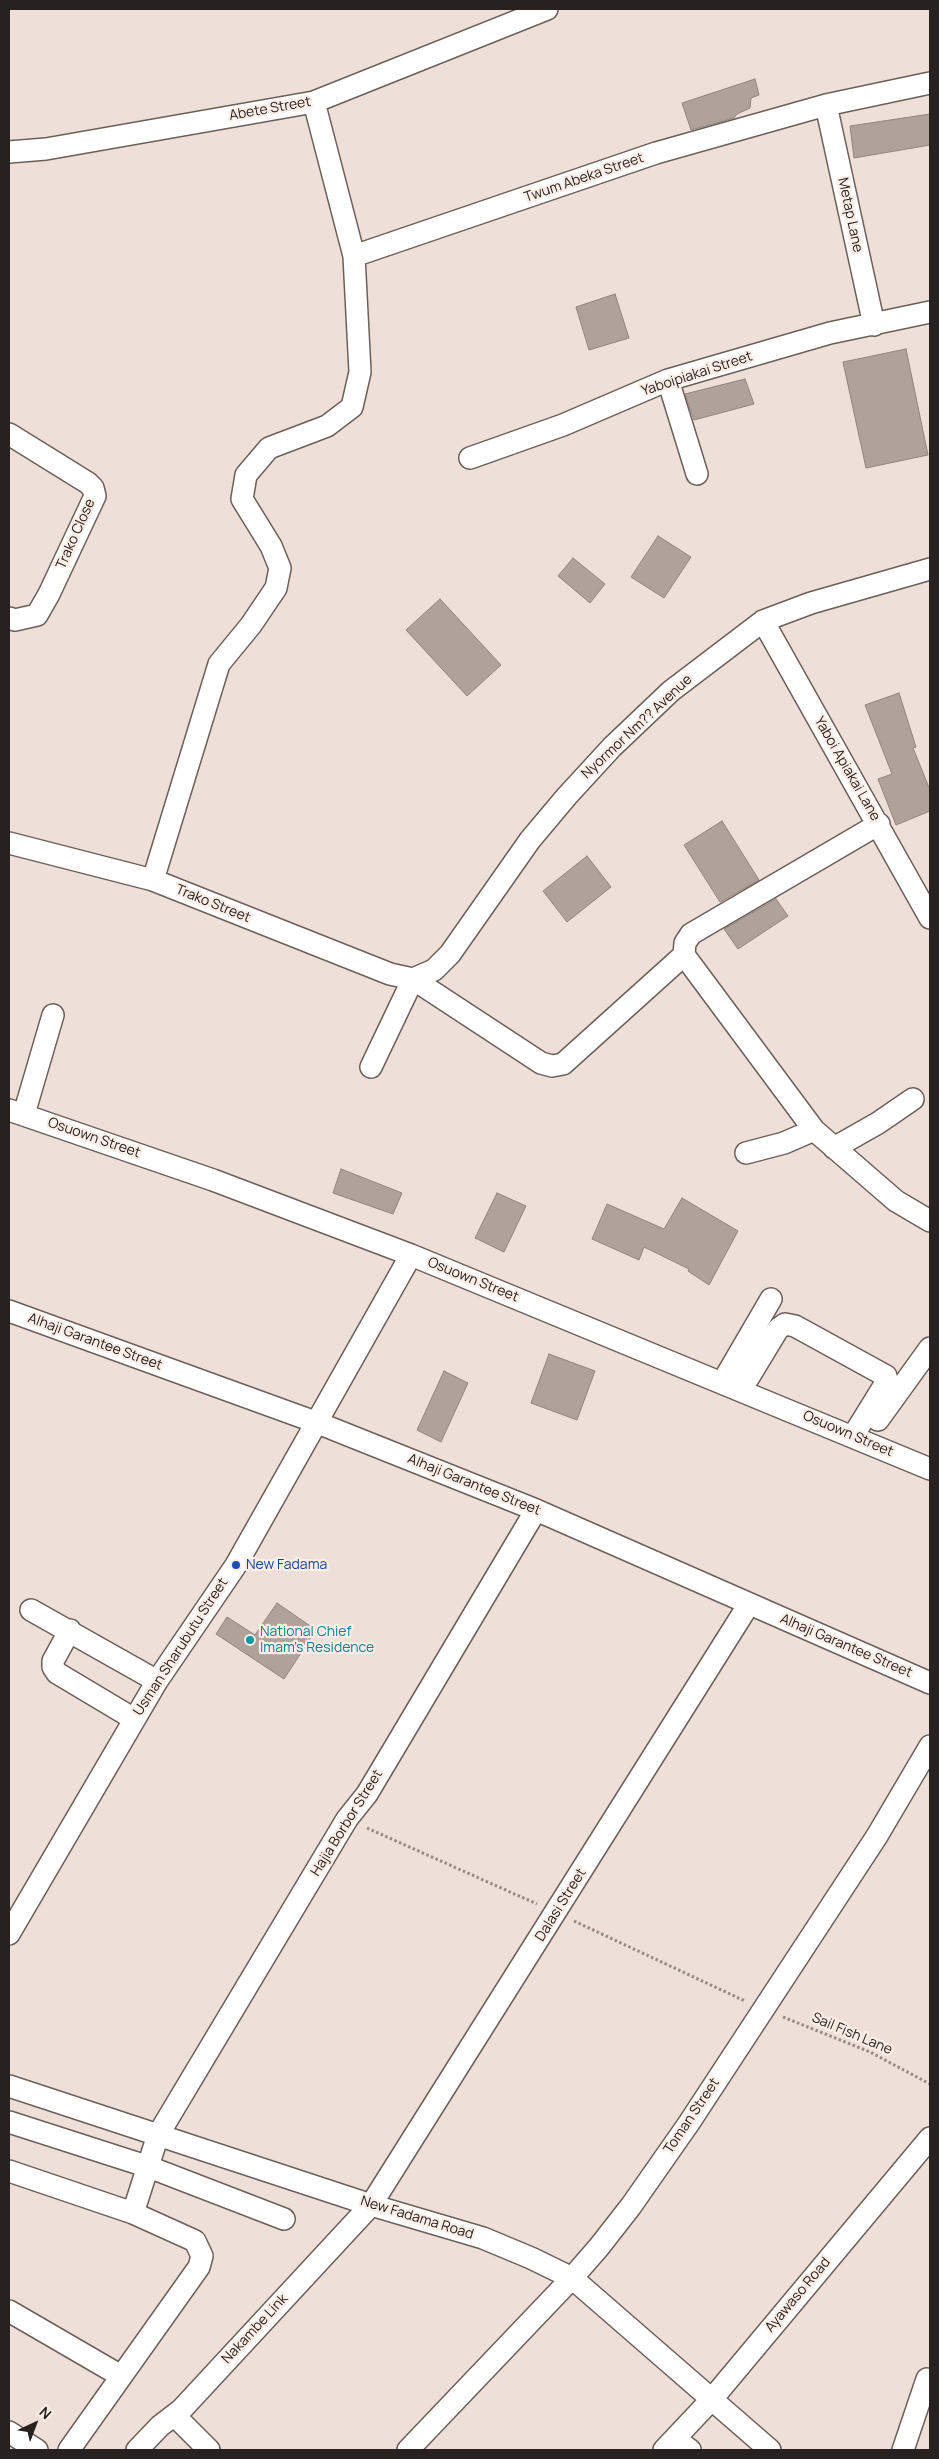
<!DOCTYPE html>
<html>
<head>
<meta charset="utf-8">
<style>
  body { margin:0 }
  #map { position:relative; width:939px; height:2459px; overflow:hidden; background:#eee0d8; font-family:Manrope,sans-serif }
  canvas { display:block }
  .frame { position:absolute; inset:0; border:10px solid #27221f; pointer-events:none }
  .north { position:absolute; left:10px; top:2399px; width:50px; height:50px; -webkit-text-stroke:4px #fbeee6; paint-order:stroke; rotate:43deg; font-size:14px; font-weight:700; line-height:20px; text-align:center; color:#27221f }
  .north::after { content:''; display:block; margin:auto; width:18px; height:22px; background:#27221f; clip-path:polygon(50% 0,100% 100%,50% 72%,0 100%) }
</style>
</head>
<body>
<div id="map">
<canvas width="939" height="2459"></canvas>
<div class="frame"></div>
<div class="north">N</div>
</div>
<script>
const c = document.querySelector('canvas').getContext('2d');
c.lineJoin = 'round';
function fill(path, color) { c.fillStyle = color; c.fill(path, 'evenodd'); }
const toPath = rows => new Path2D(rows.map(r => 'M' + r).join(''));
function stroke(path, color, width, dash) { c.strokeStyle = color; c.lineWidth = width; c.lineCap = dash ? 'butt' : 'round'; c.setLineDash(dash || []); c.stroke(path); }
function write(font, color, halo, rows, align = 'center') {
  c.font = font + ' Manrope,sans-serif'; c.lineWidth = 4.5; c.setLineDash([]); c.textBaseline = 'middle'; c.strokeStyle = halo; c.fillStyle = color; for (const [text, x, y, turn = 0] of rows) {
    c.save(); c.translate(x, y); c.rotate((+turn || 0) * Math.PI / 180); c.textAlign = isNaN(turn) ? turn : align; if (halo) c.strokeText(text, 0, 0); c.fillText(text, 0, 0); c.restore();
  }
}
const building = toPath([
  [755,79,759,95,751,98,750,108,737,114,734,118,691,130,682,103,755,79],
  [930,114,930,145,854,158,850,126,930,114],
  [615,294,629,338,589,350,576,307,615,294],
  [906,349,928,455,866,468,843,362,906,349],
  [745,379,754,404,694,420,685,394,745,379],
  [658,536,691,557,664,598,631,577,658,536],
  [573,558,605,584,590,603,558,576,573,558],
  [440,599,501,665,467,696,406,630,440,599],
  [899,693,916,747,913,748,930,790,930,811,896,825,878,779,892,774,865,705,899,693],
  [722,821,759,880,720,902,684,845,722,821],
  [587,856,611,887,567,922,543,891,587,856],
  [776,899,788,916,738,949,724,929,776,899],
  [341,1169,402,1193,393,1214,333,1193,341,1169],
  [497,1193,526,1206,504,1252,475,1238,497,1193],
  [682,1198,738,1231,709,1285,688,1271,689,1269,644,1247,639,1260,592,1239,607,1204,664,1229,682,1198],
  [549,1354,595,1371,577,1420,531,1403,549,1354],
  [444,1371,468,1383,441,1442,417,1430,444,1371],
  [277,1603,316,1630,284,1679,216,1634,227,1617,255,1635,277,1603]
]);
fill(building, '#aea29a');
stroke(building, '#91847d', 1);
const minor = toPath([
  [314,102,354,256],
  [826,105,874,325],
  [9,152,46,149,314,102,547,9],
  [668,380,697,474],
  [9,434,88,483,93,488,95,496,49,594,37,615,15,620,9,618],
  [470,458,563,425,668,380,830,333,930,312],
  [763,621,930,918],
  [879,824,691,934,685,943,684,955,814,1130,896,1201,930,1221],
  [9,843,153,880,390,974,413,979,541,1063,552,1066,563,1064,684,955],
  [153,880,219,664,251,625,276,588,280,568,271,546,242,499,246,475,269,448,327,426,352,407,360,372,354,256,656,153,826,105,930,83],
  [413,979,434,970,450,954,530,840,567,796,612,747,671,691,763,621,811,603,930,569],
  [371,1067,413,979],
  [9,1110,213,1180,411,1255,930,1469],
  [24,1114,53,1015],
  [834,1148,878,1123,913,1099],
  [746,1153,784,1143,814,1130],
  [9,1311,318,1423,536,1510,930,1683],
  [722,1383,771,1299],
  [741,1390,778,1329,785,1324,795,1326,886,1376,887,1381,853,1436],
  [878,1420,930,1348],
  [31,1610,157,1681],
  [70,1630,53,1661,53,1667,57,1673,134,1719],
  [9,1934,157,1681,236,1565,411,1255],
  [9,2086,371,2205,483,2238,531,2258,572,2278,770,2450],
  [9,2122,149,2167,284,2219],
  [9,2171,133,2213,195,2241,202,2256,199,2267,69,2450],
  [133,2213,158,2135,347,1819,367,1794,536,1510],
  [9,2311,121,2376],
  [175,2416,209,2450],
  [9,2432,37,2450],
  [675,2439,690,2450],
  [137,2450,160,2426,182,2409,371,2205,749,1604],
  [408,2450,572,2278,599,2247,631,2206,689,2123,877,1836,930,1746],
  [664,2450,712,2399,930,2138],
  [903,2450,927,2379]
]);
stroke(minor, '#6b6059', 24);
stroke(toPath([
  [367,1828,537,1904],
  [574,1921,745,2001],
  [783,2017,870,2052,930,2084]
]), '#948b85', 3, [2.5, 2.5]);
stroke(minor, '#fff', 21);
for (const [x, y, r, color] of [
  [236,1565,5,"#1a4fb4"],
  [250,1640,5,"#0f9aa8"]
]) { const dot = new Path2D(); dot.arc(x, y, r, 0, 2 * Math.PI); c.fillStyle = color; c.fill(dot); stroke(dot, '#fbeee6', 2); }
write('14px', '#27221f', '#fbeee6', [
  ["Abete Street",270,109,-10],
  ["Twum Abeka Street",584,178,-19],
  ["Metap Lane",850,215,78],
  ["Yaboipiakai Street",697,374,-18],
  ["Trako Close",76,534,-66],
  ["Nyormor Nm?? Avenue",637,727,-43],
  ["Yaboi Apiakai Lane",847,769,60],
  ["Trako Street",213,904,22],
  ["Osuown Street",94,1138,19],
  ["Osuown Street",473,1280,22],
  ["Alhaji Garantee Street",95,1342,20],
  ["Osuown Street",848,1434,23],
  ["Alhaji Garantee Street",474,1485,22],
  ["Alhaji Garantee Street",846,1646,23],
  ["Usman Sharubutu Street",181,1647,-57],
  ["Hajia Borbor Street",347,1823,-58],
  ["Dalasi Street",561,1905,-58],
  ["Sail Fish Lane",852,2034,23],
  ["Toman Street",692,2116,-56],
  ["New Fadama Road",417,2218,17],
  ["Ayawaso Road",798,2295,-50],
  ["Nakambe Link",255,2329,-47]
]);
write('14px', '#164399', '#fbeee6', [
  ["New Fadama",246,1565]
], 'left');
write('14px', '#0d838f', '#fbeee6', [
  ["National Chief",260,1632],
  ["Imam's Residence",260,1648]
], 'left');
</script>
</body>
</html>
